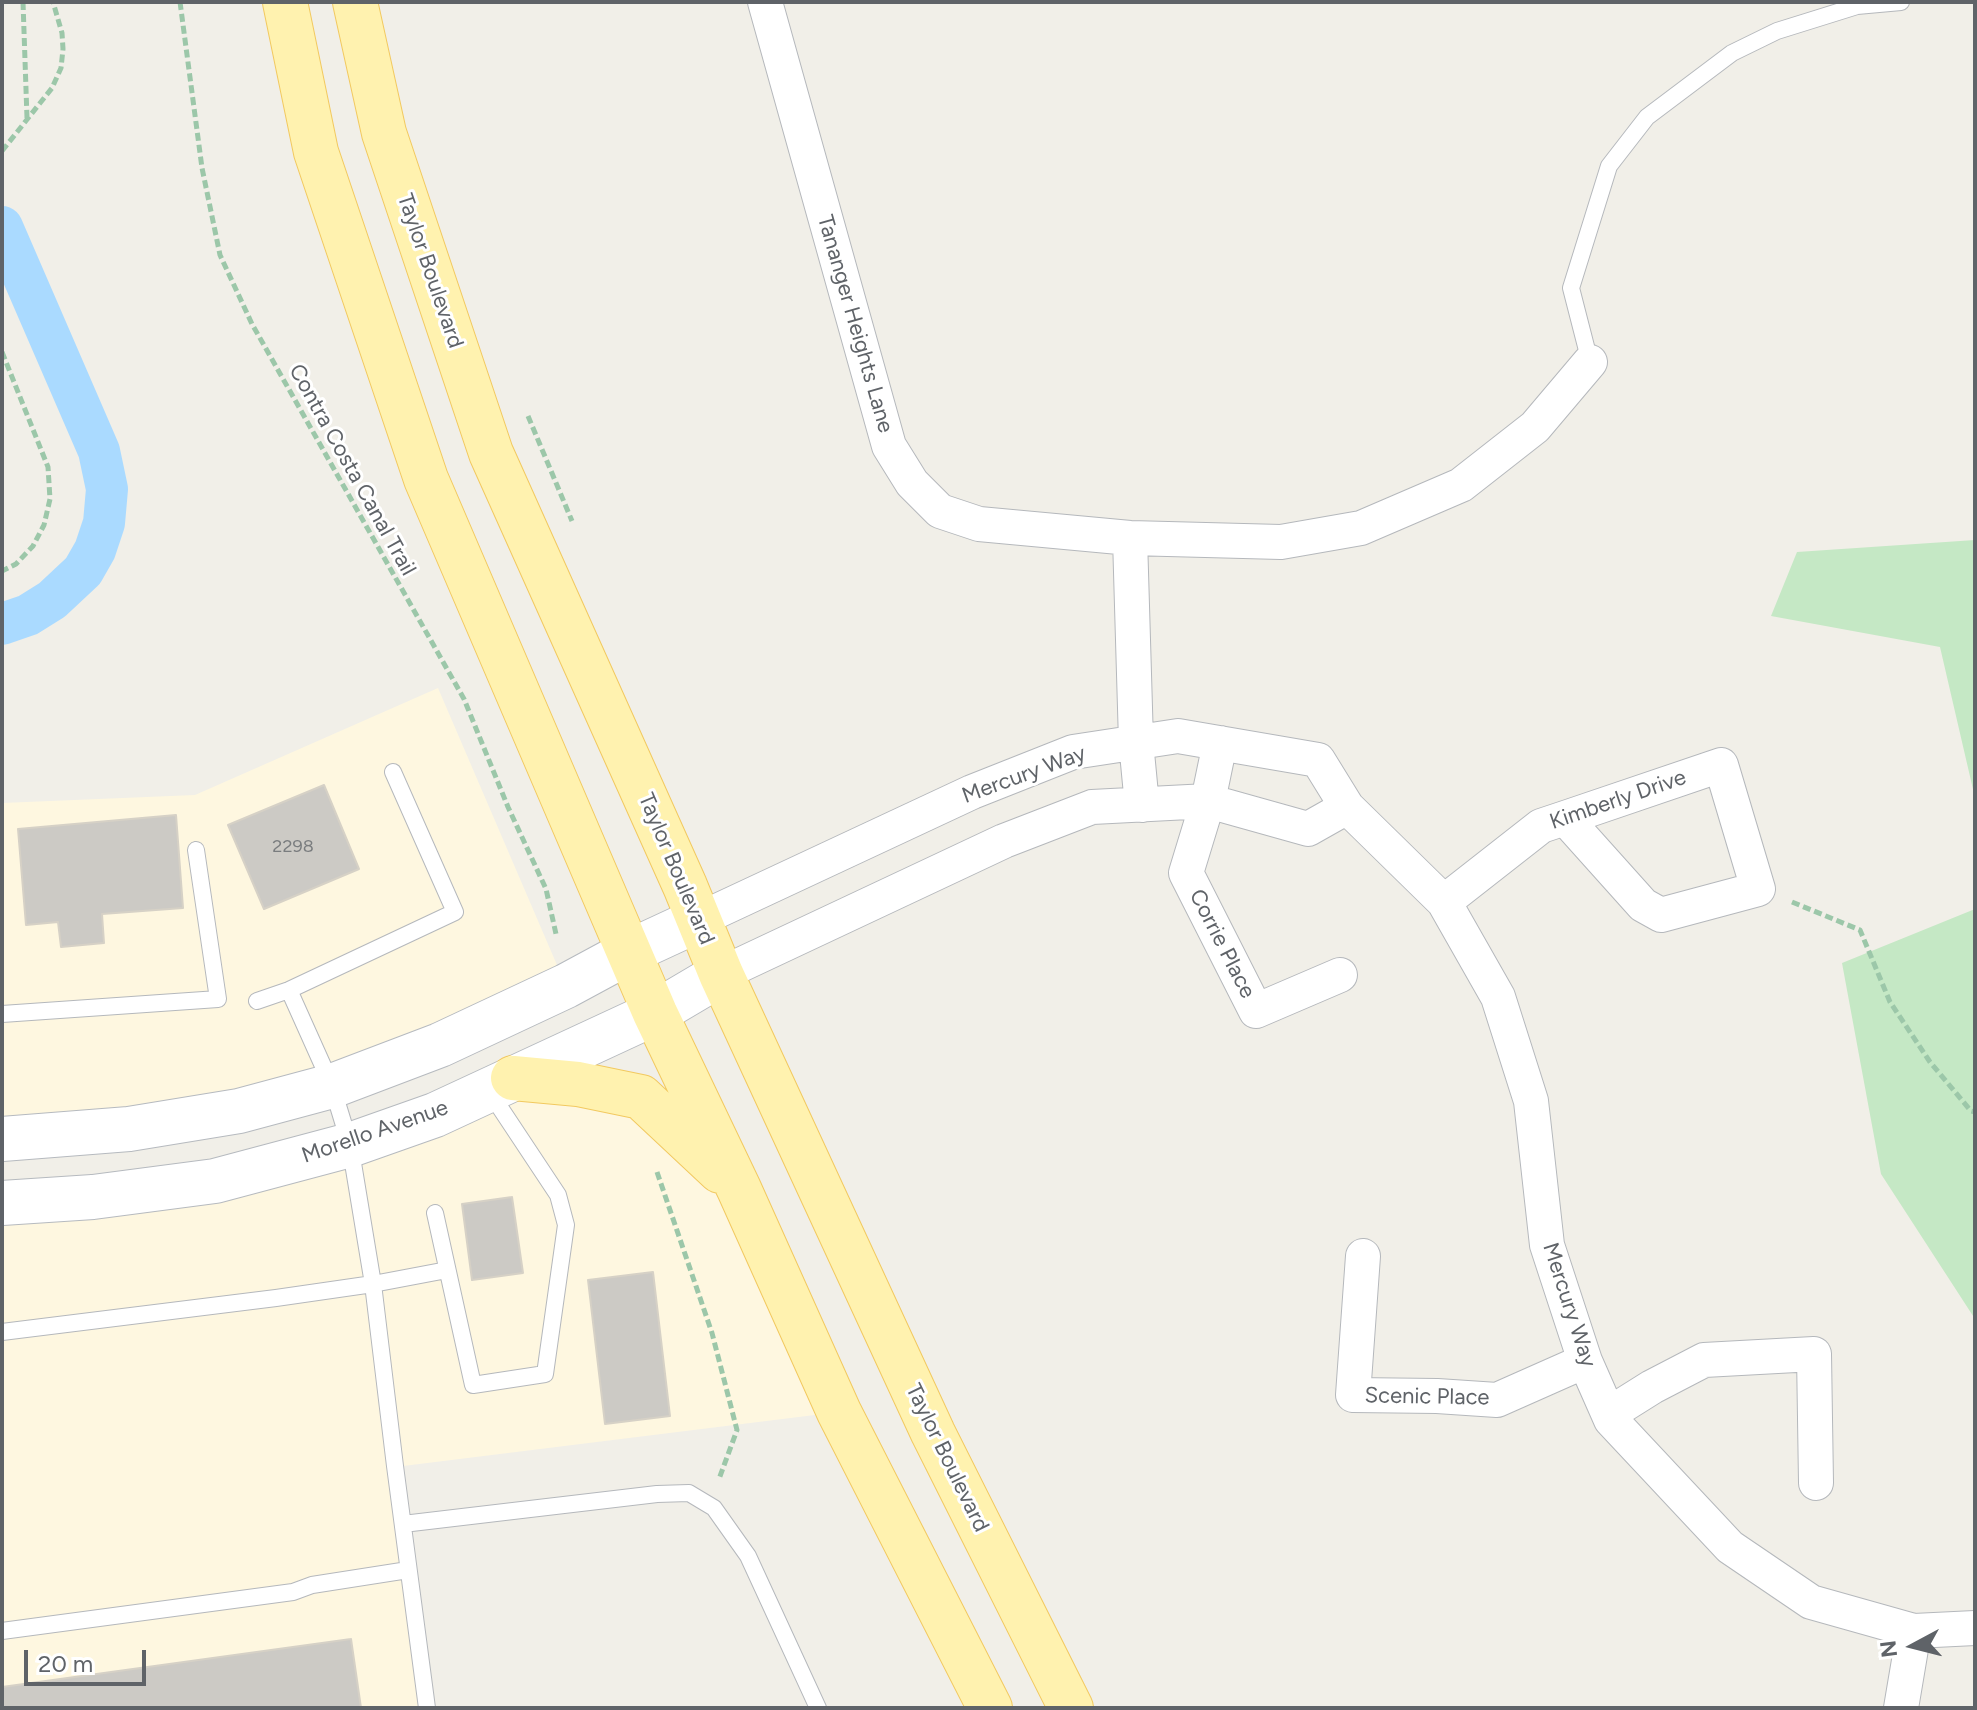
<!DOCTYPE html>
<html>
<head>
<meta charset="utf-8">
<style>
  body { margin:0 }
  #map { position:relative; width:1977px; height:1710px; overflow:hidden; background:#f1efe8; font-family:Figtree,sans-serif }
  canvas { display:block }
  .frame { position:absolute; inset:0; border:4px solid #5f6368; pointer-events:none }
  .north { position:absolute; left:1873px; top:1606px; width:80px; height:80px; -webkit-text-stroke:6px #fff; paint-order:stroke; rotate:263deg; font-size:22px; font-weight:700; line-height:32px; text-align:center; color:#5f6368 }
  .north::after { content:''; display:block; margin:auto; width:28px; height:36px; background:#5f6368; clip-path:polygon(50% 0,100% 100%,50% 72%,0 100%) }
  .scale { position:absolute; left:24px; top:1650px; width:122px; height:36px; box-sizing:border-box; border:4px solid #5f6368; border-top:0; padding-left:10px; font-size:24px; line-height:28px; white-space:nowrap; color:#5f6368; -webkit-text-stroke:6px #fff; paint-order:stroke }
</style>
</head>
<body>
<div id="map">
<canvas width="1977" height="1710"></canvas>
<div class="frame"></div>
<div class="north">N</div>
<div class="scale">20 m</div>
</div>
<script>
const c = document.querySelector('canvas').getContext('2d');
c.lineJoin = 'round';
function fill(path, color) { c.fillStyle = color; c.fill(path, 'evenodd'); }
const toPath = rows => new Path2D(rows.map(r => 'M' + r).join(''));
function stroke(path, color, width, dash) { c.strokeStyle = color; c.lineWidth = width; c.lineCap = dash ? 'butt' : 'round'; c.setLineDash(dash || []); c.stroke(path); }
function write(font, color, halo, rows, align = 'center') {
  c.font = font + ' Figtree,sans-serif'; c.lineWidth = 6; c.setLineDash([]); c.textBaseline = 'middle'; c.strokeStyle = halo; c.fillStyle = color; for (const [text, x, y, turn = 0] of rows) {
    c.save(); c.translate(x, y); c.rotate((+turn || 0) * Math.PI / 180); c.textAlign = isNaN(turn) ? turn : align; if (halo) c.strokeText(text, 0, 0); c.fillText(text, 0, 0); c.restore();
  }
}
fill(toPath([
  [438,688,566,986,332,1086,2,1139,2,803,195,795],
  [513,1078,641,1097,739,1189,839,1412,395,1467,427,1708,2,1708,2,1203,93,1197]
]), '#fef7e0');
fill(toPath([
  [1975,540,1975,798,1940,647,1771,616,1797,552],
  [1975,909,1975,1319,1881,1174,1842,963]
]), '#c5e8c5');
stroke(toPath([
  [2,227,99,451,107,489,104,523,95,550,83,571,52,600,28,615,2,624]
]), '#aadaff', 42);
const building = toPath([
  [324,785,359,869,264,909,228,825,324,785],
  [176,815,183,908,102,914,104,943,61,947,58,922,26,925,18,829,176,815],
  [512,1197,523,1273,472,1280,462,1204,512,1197],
  [653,1272,670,1416,605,1424,588,1280,653,1272],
  [351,1639,361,1708,2,1708,2,1687,351,1639]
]);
fill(building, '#cccac5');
stroke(building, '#d6d1c6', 2);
const lane = toPath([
  [1590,362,1571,288,1609,166,1647,117,1732,53,1777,31,1857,6,1901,2],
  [289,990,332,1086,350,1145,373,1284,395,1466,427,1708],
  [257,1001,289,990,455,912,393,772],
  [2,1014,218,999,196,850],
  [435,1213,473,1385,545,1374,566,1225,558,1195,489,1091],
  [2,1332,276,1298,373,1284,447,1270],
  [403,1524,657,1494,689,1493,714,1508,748,1556,818,1708],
  [2,1631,293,1592,312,1585,408,1570]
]);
const street = toPath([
  [765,2,889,446,912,483,940,511,979,524,1130,538,1281,542,1361,528,1461,485,1535,427,1590,362],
  [1130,538,1136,742,1142,805],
  [1220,743,1208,801,1186,873,1256,1011,1340,975],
  [1444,902,1541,826,1565,818,1721,765,1758,889,1661,915,1643,905,1565,818],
  [698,920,972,792,1073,752,1178,736,1318,760,1347,807,1444,902,1498,997,1531,1101,1547,1245,1585,1361,1611,1420,1730,1547,1811,1602,1914,1631,1975,1628],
  [721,974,1004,841,1092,807,1208,801,1308,829,1347,807],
  [1363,1256,1353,1395,1437,1396,1497,1400,1585,1361],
  [1609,1414,1652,1387,1704,1360,1814,1354,1816,1483],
  [1901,1708,1914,1631]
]);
const secondary = toPath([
  [2,1139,129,1129,239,1111,332,1086,440,1045,566,986,629,952,698,920],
  [2,1203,93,1197,215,1181,350,1145,435,1115,655,1013,721,974]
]);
const primary = toPath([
  [285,2,316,152,426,479,655,1013,739,1189,839,1412,990,1708],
  [355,2,384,133,491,453,685,886,721,974,933,1433,1071,1708],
  [513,1078,578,1084,641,1097,720,1171]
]);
stroke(lane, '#b5b8bc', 18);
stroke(street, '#b5b8bc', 36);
stroke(secondary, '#b6babf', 46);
stroke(primary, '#f2c960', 46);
stroke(toPath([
  [23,2,27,118],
  [180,2,202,168,220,255,252,324,464,699,508,807,546,889,556,934],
  [2,151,52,88,61,68,63,49,62,33,53,2],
  [2,352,48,467,50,499,44,525,33,546,16,564,2,571],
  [528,416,572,521],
  [1792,902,1860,930,1890,1002,1930,1062,1971,1111,1975,1112],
  [657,1172,712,1333,737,1430,719,1479]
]), '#9cc7a9', 5, [8, 4]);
stroke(lane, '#fff', 16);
stroke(street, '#fff', 34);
stroke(secondary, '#fff', 44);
stroke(primary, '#fff2af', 44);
write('18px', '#7a7d7f', null, [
  ["2298",293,847]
]);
write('22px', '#5f6368', '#fff', [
  ["Taylor Boulevard",430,271,71],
  ["Tananger Heights Lane",855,324,74],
  ["Contra Costa Canal Trail",352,470,61],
  ["Mercury Way",1024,775,-20],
  ["Kimberly Drive",1618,800,-19],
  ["Taylor Boulevard",676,869,67],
  ["Corrie Place",1222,944,63],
  ["Morello Avenue",375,1132,-19],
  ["Mercury Way",1569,1305,72],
  ["Scenic Place",1427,1397,1],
  ["Taylor Boulevard",947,1458,64]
]);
</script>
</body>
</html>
